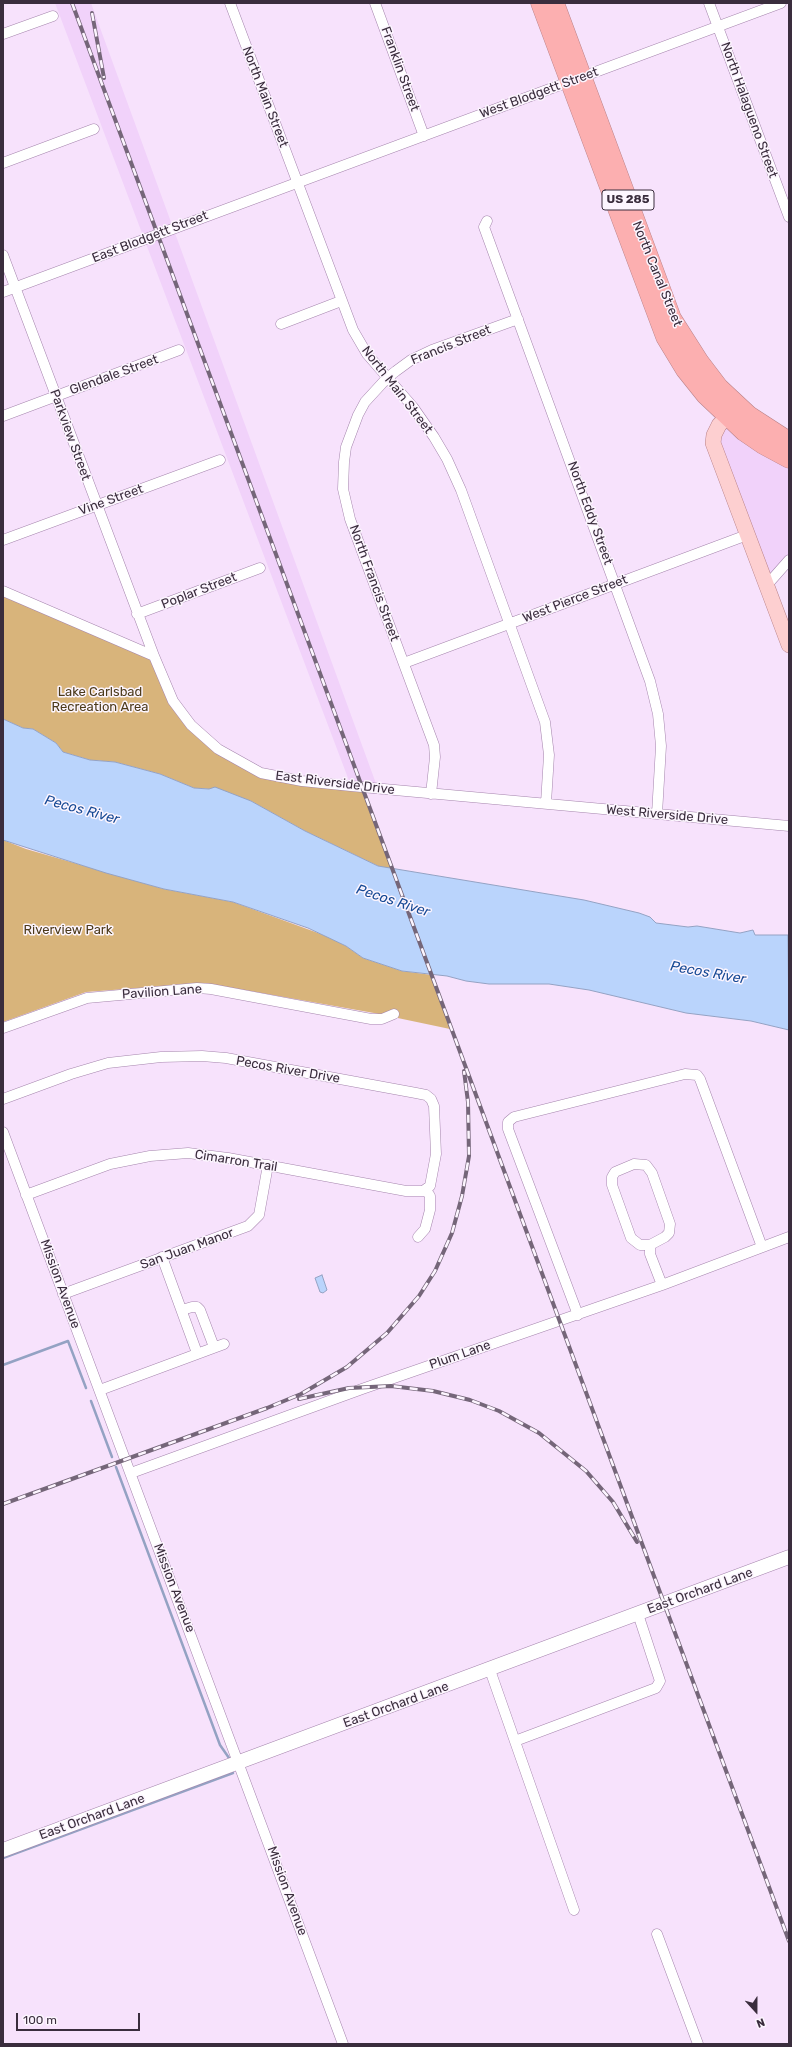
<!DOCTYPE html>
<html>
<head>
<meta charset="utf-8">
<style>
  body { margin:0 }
  #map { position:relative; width:792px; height:2047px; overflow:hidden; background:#f7e2fc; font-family:Rubik,sans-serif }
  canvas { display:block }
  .frame { position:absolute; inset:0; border:4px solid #3a2d3d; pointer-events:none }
  .north { position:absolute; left:736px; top:1991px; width:40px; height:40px; -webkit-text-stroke:3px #fcf5fe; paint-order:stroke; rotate:159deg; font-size:11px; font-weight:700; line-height:16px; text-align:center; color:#3a2d3d }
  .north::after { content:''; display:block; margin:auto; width:14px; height:18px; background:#3a2d3d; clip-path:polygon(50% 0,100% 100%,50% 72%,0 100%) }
  .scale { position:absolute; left:16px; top:2013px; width:124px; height:18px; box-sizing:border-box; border:2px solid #3a2d3d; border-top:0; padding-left:5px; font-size:12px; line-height:14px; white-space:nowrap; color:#3a2d3d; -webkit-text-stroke:3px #fcf5fe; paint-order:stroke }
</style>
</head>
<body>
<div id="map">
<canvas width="792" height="2047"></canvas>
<div class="frame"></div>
<div class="north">N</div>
<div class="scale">100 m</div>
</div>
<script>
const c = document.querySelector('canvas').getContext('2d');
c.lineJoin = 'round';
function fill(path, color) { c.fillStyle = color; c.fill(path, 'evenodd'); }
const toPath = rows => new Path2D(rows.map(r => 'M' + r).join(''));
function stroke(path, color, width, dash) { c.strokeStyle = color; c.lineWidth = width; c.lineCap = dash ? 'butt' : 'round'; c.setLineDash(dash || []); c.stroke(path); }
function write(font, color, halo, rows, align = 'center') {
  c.font = font + ' Rubik,sans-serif'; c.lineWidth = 3; c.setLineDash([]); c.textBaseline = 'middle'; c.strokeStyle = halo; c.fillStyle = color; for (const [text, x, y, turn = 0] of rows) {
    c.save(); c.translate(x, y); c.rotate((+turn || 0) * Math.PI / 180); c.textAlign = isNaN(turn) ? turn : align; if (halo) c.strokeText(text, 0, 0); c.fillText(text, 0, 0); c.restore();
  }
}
fill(toPath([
  [55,3,91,3,378,789,351,786],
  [727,417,789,459,789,560,767,585,714,435]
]), '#f1d2fa');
fill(toPath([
  [3,591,154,656,191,725,249,768,363,788,394,870,378,866,305,831,251,801,209,789,194,788,160,774,115,762,90,760,63,752,56,743,33,729,23,728,3,719],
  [3,840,26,849,164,889,233,902,329,937,346,946,363,958,402,971,432,975,450,1029,374,1013,205,983,86,992,3,1022]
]), '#d8b47b');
const water = toPath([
  [3,719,23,728,33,729,56,743,63,752,90,760,115,762,160,774,194,788,209,789,215,787,251,801,305,831,378,866,584,900,639,913,650,917,656,923,688,927,697,926,740,933,753,930,755,935,788,935,789,1030,751,1021,686,1013,589,990,549,984,489,984,466,981,447,976,402,971,363,958,346,946,308,928,233,902,164,889,106,873,3,840,3,719],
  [322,1275,327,1290,323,1293,320,1292,315,1278,322,1275]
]);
fill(water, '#bad4fc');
stroke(water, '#94a2c3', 1);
stroke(toPath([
  [3,1365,68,1341,86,1388],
  [91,1401,112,1457],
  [116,1467,220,1745,229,1758],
  [3,1858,233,1773]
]), '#94a2c3', 2.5);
const street = toPath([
  [230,3,353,330,367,354,413,407,434,437,447,459,461,490,545,722,549,755,546,803],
  [375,3,424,136],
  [709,3,789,217],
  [3,34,53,16],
  [3,163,94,129],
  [487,221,484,227,650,681,658,714,661,746,657,814],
  [3,255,154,656],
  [3,292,781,3],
  [281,324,341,301],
  [3,416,179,350],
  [3,540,220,460],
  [767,585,789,560],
  [3,591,154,656,173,701,191,725,218,749,261,773,302,781,351,786,789,826],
  [137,614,260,568],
  [404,663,747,535],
  [431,794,435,757,434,745,350,519,343,489,344,462,346,447,358,415,365,402,387,378,396,371,411,360,432,350,518,319],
  [3,1028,87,998,197,988,211,989,371,1019,382,1019,394,1014],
  [3,1099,71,1074,108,1063,161,1057,202,1056,226,1058,416,1093,426,1095,431,1099,434,1106,436,1154,430,1186,423,1191,406,1191,228,1158,188,1153,150,1156,110,1164,26,1195],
  [3,1132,343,2044],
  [634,1164,646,1165,652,1173,670,1224,669,1233,665,1237,650,1245,640,1245,631,1238,612,1185,612,1177,615,1172,634,1164],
  [418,1237,425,1229,430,1210,430,1196,426,1190],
  [650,1245,650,1254,662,1285],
  [162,1257,197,1353],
  [63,1294,248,1226,259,1215,268,1165],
  [182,1310,192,1307,197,1307,200,1310,214,1347],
  [578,1315,508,1129,508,1122,514,1117,685,1074,697,1075,700,1079,762,1247],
  [100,1390,224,1344],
  [131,1473,362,1389,662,1285,789,1237],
  [490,1670,574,1910],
  [515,1741,656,1688,660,1681,638,1614],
  [657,1934,698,2044]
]);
const secondary = toPath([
  [3,1850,789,1557]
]);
const primary = toPath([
  [727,417,719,425,714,435,713,443,789,645]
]);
const highway = toPath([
  [540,3,665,337,685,370,705,395,744,432,763,445,789,459],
  [555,3,672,318,700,362,719,387,749,415,789,441]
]);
stroke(street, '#a585ad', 11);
stroke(secondary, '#a585ad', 15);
stroke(primary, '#b88288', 16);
stroke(highway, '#b88288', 19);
stroke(street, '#fff', 10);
stroke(secondary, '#fff', 14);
stroke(primary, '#fdcfd0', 15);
stroke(highway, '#fcafb0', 18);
const rail = toPath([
  [72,3,789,1941],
  [92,13,104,78],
  [299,1399,349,1388,391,1386,433,1391,470,1400,499,1411,539,1433,586,1471,613,1502,637,1542],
  [3,1504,267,1408,301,1394,347,1367,387,1333,419,1296,435,1271,452,1233,462,1196,469,1156,468,1102,464,1071]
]);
stroke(rail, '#756679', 4);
stroke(rail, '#fcf5fe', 2.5, [8]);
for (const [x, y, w] of [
  [628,200,52]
]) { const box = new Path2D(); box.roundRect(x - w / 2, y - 10, w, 20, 3); c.fillStyle = '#fcf5fe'; c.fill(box); stroke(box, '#3a2d3d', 1); }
write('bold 12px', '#3a2d3d', null, [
  ["US 285",628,200]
]);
write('13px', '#3a2d3d', '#fcf5fe', [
  ["Franklin Street",400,69,70],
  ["West Blodgett Street",539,93,-20],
  ["North Main Street",265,97,69],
  ["North Halagueno Street",749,110,70],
  ["East Blodgett Street",150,237,-21],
  ["North Canal Street",657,274,68],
  ["Francis Street",451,345,-22],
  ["Glendale Street",114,375,-20],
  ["North Main Street",397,390,52],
  ["Parkview Street",70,435,70],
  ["Vine Street",111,500,-20],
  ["North Eddy Street",590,513,70],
  ["North Francis Street",374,583,70],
  ["Poplar Street",199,591,-21],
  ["West Pierce Street",575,599,-21],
  ["East Riverside Drive",335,783,7],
  ["West Riverside Drive",667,815,5],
  ["Pavilion Lane",162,992,-4],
  ["Pecos River Drive",288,1070,10],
  ["Cimarron Trail",236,1161,9],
  ["San Juan Manor",187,1249,-20],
  ["Mission Avenue",60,1284,70],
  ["Plum Lane",460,1355,-19],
  ["Mission Avenue",174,1588,69],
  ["East Orchard Lane",700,1591,-20],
  ["East Orchard Lane",396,1705,-20],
  ["East Orchard Lane",92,1817,-20],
  ["Mission Avenue",287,1891,70]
]);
write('13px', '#4c3a1a', '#fcf5fe', [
  ["Lake Carlsbad",100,692],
  ["Recreation Area",100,707],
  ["Riverview Park",68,930]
]);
write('italic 14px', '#174a95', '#fcf5fe', [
  ["Pecos River",82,810,15],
  ["Pecos River",393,901,18],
  ["Pecos River",708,973,10]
]);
</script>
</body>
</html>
